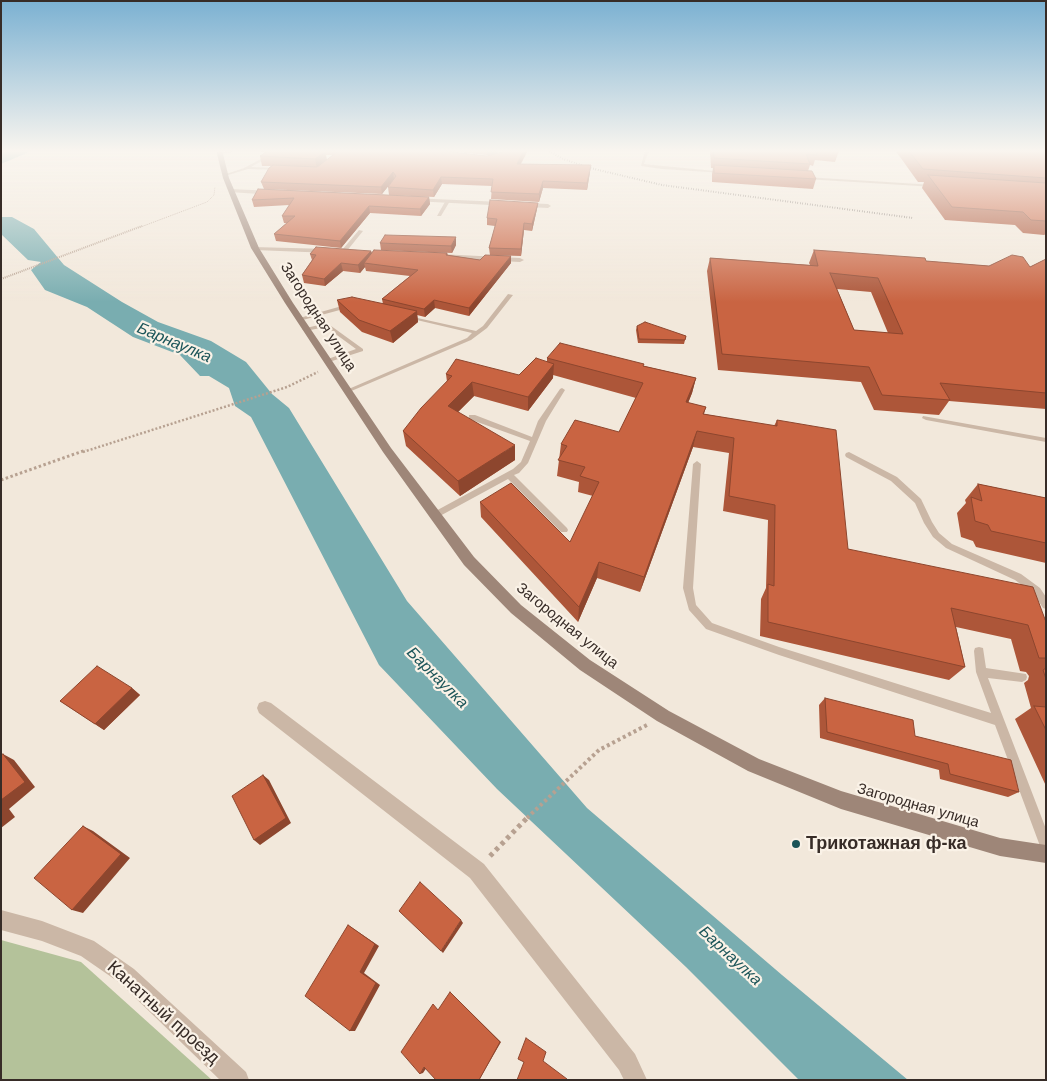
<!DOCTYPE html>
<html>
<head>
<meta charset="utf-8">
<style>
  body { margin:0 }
  #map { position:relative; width:1047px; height:1081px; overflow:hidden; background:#f2e8db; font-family:Helvetica,sans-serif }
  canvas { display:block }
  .frame { position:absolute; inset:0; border:2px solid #372c27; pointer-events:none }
</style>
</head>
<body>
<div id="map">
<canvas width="1047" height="1081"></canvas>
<div class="frame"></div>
</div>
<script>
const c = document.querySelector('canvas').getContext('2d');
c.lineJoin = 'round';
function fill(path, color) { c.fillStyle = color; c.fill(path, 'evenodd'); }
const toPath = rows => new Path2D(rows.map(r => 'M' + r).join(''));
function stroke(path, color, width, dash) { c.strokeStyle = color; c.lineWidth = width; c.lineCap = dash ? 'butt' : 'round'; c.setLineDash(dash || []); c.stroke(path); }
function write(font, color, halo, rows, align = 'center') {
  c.font = font + ' Helvetica,sans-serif'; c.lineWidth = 4.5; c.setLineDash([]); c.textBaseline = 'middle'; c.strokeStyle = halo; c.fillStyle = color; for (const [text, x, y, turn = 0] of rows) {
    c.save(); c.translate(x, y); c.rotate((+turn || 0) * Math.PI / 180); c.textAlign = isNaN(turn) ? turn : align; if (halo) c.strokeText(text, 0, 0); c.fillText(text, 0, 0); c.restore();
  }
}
fill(toPath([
  [1,940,81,962,212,1080,1,1080]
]), '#b4c29a');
fill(toPath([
  [1,217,12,217,34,229,64,265,122,302,158,322,211,341,246,362,272,394,289,408,407,601,587,808,782,975,908,1080,799,1080,686,967,497,789,379,665,251,417,235,406,229,388,209,376,200,376,180,355,133,337,87,307,45,290,31,270,41,262,28,260,1,234]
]), '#79adb0');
fill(toPath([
  [9,150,29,150,27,153,1,164,1,153,9,150]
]), '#79adb0');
stroke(toPath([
  [138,228,207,202,214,195,215,187]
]), '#b7a191', 1, [1, 1]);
stroke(toPath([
  [1,279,142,226]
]), '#b7a191', 2, [1, 1]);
stroke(toPath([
  [83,452,287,387,318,372]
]), '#b7a191', 2.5, [2, 2]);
stroke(toPath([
  [1,480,86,450]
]), '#b7a191', 3, [2.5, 2.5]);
stroke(toPath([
  [527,818,599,750,647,725]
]), '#b7a191', 4, [3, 3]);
stroke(toPath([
  [490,856,528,817]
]), '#b7a191', 5, [4, 4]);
fill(toPath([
  [230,150,238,150,219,155,217,154,230,150],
  [645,150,649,150,644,164,725,172,723,173,662,169,641,166,645,150],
  [270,154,271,156,251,167,280,168,281,170,248,169,225,176,223,175,244,168,270,154],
  [806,177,935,185,937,186,935,187,805,179,806,177],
  [446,200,450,201,441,216,437,216,446,200],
  [359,230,363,231,346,252,342,252,342,250,359,230],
  [508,294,513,295,487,328,471,340,349,392,345,392,344,391,467,338,472,333,404,317,404,315,476,331,483,326,508,294],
  [349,304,352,306,351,307,299,321,296,319,349,304],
  [327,323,363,349,363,351,329,362,325,362,325,360,356,349,326,327,305,331,302,329,327,323],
  [562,388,565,390,546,421,528,463,519,473,514,475,567,528,568,530,567,532,561,532,508,479,438,517,432,517,431,515,432,513,513,469,521,462,530,441,469,419,469,415,475,415,532,437,538,421,560,389,562,388],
  [923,416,1046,438,1046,442,926,420,922,418,923,416],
  [849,452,897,477,921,499,932,522,939,533,952,544,1021,574,1040,588,1046,597,1046,609,1043,608,1034,594,1015,580,946,548,933,537,924,523,915,503,891,481,846,457,845,455,846,453,849,452],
  [697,461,701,464,693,588,696,605,712,623,779,647,991,713,976,672,974,651,975,648,979,647,983,648,986,668,1026,674,1027,677,1026,680,1022,682,988,678,1046,829,1046,852,1041,851,1040,846,995,725,779,655,706,629,689,610,683,588,693,464,697,461]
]), '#cbb7a6');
fill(toPath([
  [231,189,274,191,277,193,274,195,229,192,231,189],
  [411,198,548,204,551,206,548,208,413,201,411,198],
  [253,247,330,249,334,251,330,253,255,250,251,248,253,247],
  [439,254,520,258,524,260,520,262,442,258,439,258,439,254],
  [265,701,271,703,484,864,635,1054,647,1080,624,1080,619,1070,470,878,259,713,257,708,259,703,265,701],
  [1,910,42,921,94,941,134,969,246,1072,249,1080,220,1080,120,983,81,956,42,941,1,930,1,910]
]), '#cbb7a6');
fill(toPath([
  [216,150,222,150,229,178,259,248,293,303,391,448,474,557,521,605,590,660,669,711,759,759,841,791,1000,838,1046,845,1046,863,1000,856,841,809,748,771,657,721,580,670,511,613,464,565,383,452,285,303,251,248,223,178,216,150]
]), '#9e8678');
stroke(toPath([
  [547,150,563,159,590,168,662,185,913,218]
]), '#372c27', 2, [0.5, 2]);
fill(toPath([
  [247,150,434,150,487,156,494,154,487,155,436,150,499,150,496,154,502,152,504,150,528,150,521,164,590,172,587,190,543,188,539,202,491,199,492,186,442,184,434,197,389,195,388,187,394,179,382,194,264,189,261,182,272,166,262,166,260,156,267,152],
  [326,155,333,155,327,160],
  [710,150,838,150,839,151,835,162,815,160,813,166,810,165,808,171,816,179,813,189,712,182,712,174,713,168,711,168],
  [895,150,1046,150,1046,234,1044,235,1023,233,1015,225,945,220,922,188,924,182,918,182],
  [258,189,429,197,430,204,421,216,370,213,341,248,276,241,274,234,287,223,284,223,282,216,289,205,254,207,252,200],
  [538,203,537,209,532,231,524,230,521,256,490,255,489,248,495,226,487,225,487,218],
  [380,243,456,245,452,253,381,250],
  [814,250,926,261,989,266,1030,267,1046,259,1046,409,949,401,939,415,874,410,861,382,718,370,707,271,710,258,810,265,809,263],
  [837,289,871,292,888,333,854,330],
  [371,251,372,253,447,253,448,255,480,260,511,263,469,316,435,308,425,317,417,315,418,322,393,343,362,332,340,312,337,300,383,304,382,299,410,276,366,271,365,267,360,273,343,271,325,286,304,283,302,275,312,260,310,254],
  [637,326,686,336,684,344,638,343,636,330],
  [547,358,644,366,696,378,692,393,688,403,706,407,704,414,774,426,777,420,848,549,1046,622,1046,786,1015,719,1031,708,1024,683,1028,680,1029,676,1026,672,1020,671,1011,639,956,627,965,667,949,680,760,636,761,599,766,588,768,520,723,511,729,453,693,447,640,592,597,578,578,622,481,517,480,502,570,542,593,496,578,492,579,482,557,476,561,444,619,432,636,398,553,375,553,378,528,411,474,396,458,412,515,460,460,496,406,446,403,431,447,382,446,374,519,375,547,362],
  [978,484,1046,498,1046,563,976,547,973,541,961,537,957,513,966,503,965,500],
  [132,688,140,695,104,730,60,701],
  [825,698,915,736,1019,792,1008,797,940,779,939,770,820,738,819,705]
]), '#ad5639');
fill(toPath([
  [487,150,499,150,496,154,487,155],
  [524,150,528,150,517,170,517,164],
  [325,152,327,161,317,168,315,159],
  [591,165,590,172,587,190,587,183],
  [393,172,394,179,382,194,381,187],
  [441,177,442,184,434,197,433,190],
  [543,181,543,188,539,202,539,194],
  [429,197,430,204,421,216,420,209],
  [538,203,537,209,532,231,532,224],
  [369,206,370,213,341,248,340,241],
  [524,223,524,230,521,256,521,249],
  [456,237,456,245,452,253,451,246],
  [371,251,373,259,364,263,365,267,360,273,358,265],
  [511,256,511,263,469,316,469,308],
  [341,263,343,271,325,286,324,279],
  [434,300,435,308,425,317,424,309],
  [417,311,418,322,393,343,390,331],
  [554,364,553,378,528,411,528,397],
  [696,378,692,393,682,418,686,402],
  [472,382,474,396,449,421,448,406],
  [697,431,693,447,640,592,644,577],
  [515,445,515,460,460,496,458,481],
  [599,562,597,578,578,622,579,607],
  [132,688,140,695,104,730,95,724],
  [3,754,14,760,35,787,9,809,15,817,1,828],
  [263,775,269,780,291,823,260,845,254,840],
  [83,826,93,831,130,858,83,913,72,910],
  [461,920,463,923,443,953,441,951],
  [348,925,379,946,364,973,380,985,355,1031,350,1031],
  [450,992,501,1042,479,1080],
  [424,1067,427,1067,423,1073,420,1074]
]), '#8d462e');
const building = toPath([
  [269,150,297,150,325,152,315,159,260,156,269,150],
  [336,150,434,150,487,156,502,152,504,150,524,150,517,164,591,165,587,183,543,181,539,194,491,192,493,179,441,177,433,190,388,187,396,176,393,172,381,187,261,182,269,168,273,165,317,167,337,152,336,150],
  [713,150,815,150,817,155,806,154,810,164,714,158,713,150],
  [908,150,1046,150,1046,178,923,169,908,150],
  [714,165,812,171,816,179,714,173,714,165],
  [928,175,1046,183,1046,221,1031,220,1023,212,952,207,928,175],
  [258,189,429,197,420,209,369,206,340,241,274,234,295,216,282,216,294,198,252,200,258,189],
  [490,200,538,203,532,224,524,223,521,249,489,248,497,219,487,218,490,200],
  [385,235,456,237,451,246,380,243,385,235],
  [316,247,371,251,358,265,341,263,324,279,302,275,316,255,310,254,316,247],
  [374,250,447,253,446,255,480,260,485,255,511,256,469,308,434,300,424,309,382,299,418,270,364,263,374,250],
  [814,250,925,258,926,261,989,266,1012,255,1023,257,1030,267,1046,259,1046,393,940,383,950,400,882,395,869,367,722,354,710,258,818,266,814,250],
  [830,273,878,278,903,334,854,330,830,273],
  [352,297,417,311,390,331,359,320,337,300,352,297],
  [645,322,686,336,685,340,639,339,637,326,645,322],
  [560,343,644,364,643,366,696,378,686,402,706,407,703,414,777,426,777,420,836,430,848,549,1033,587,1046,622,1046,660,1045,658,1039,658,1028,625,951,608,965,667,768,622,768,584,774,586,775,505,729,496,734,438,697,431,644,577,599,562,579,607,480,502,511,483,570,542,599,482,580,476,585,467,558,460,567,446,561,444,575,420,619,432,643,383,547,358,560,343],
  [536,358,554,364,528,397,472,382,448,406,515,445,458,481,403,431,421,408,452,376,446,374,456,359,519,375,536,358],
  [978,484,1046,498,1046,543,991,531,988,525,975,521,971,497,982,501,978,484],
  [97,666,132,688,95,724,60,701,97,666],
  [1046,668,1046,679,1043,670,1046,668],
  [825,698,913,720,915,736,1011,760,1019,792,950,774,948,764,827,732,825,698],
  [1034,706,1046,707,1046,730,1034,706],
  [3,754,25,782,1,800,1,755,3,754],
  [263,775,286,818,254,840,232,796,263,775],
  [83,826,121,854,72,910,34,878,83,826],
  [420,882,461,920,441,951,399,911,420,882],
  [348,925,375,944,360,972,376,983,350,1031,305,996,348,925],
  [450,992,500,1042,479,1080,436,1080,424,1067,420,1074,401,1052,433,1004,438,1010,450,992],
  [526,1038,546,1052,543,1061,567,1079,567,1080,517,1080,524,1062,518,1059,526,1038]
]);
fill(building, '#c96442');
stroke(building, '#8d462e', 1);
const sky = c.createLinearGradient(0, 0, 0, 302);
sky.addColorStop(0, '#7bb1d2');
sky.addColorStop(0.5, '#f9f5ef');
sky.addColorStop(1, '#f9f5ef00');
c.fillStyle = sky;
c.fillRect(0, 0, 1047, 302);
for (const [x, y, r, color] of [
  [796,844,5,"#1c5559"]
]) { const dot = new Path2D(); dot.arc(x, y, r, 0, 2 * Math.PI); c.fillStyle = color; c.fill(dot); stroke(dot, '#faf2e7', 2); }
write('15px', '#372c27', '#faf2e7', [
  ["Загородная улица",318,317,57],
  ["Загородная улица",567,626,39],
  ["Загородная улица",918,806,16]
]);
write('italic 16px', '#1c5559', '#faf2e7', [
  ["Барнаулка",174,343,23],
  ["Барнаулка",437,678,45],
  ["Барнаулка",730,956,43]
]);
write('bold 18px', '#372c27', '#faf2e7', [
  ["Трикотажная ф-ка",806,844]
], 'left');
write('18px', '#372c27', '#faf2e7', [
  ["Канатный проезд",163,1013,42]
]);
</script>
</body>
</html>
